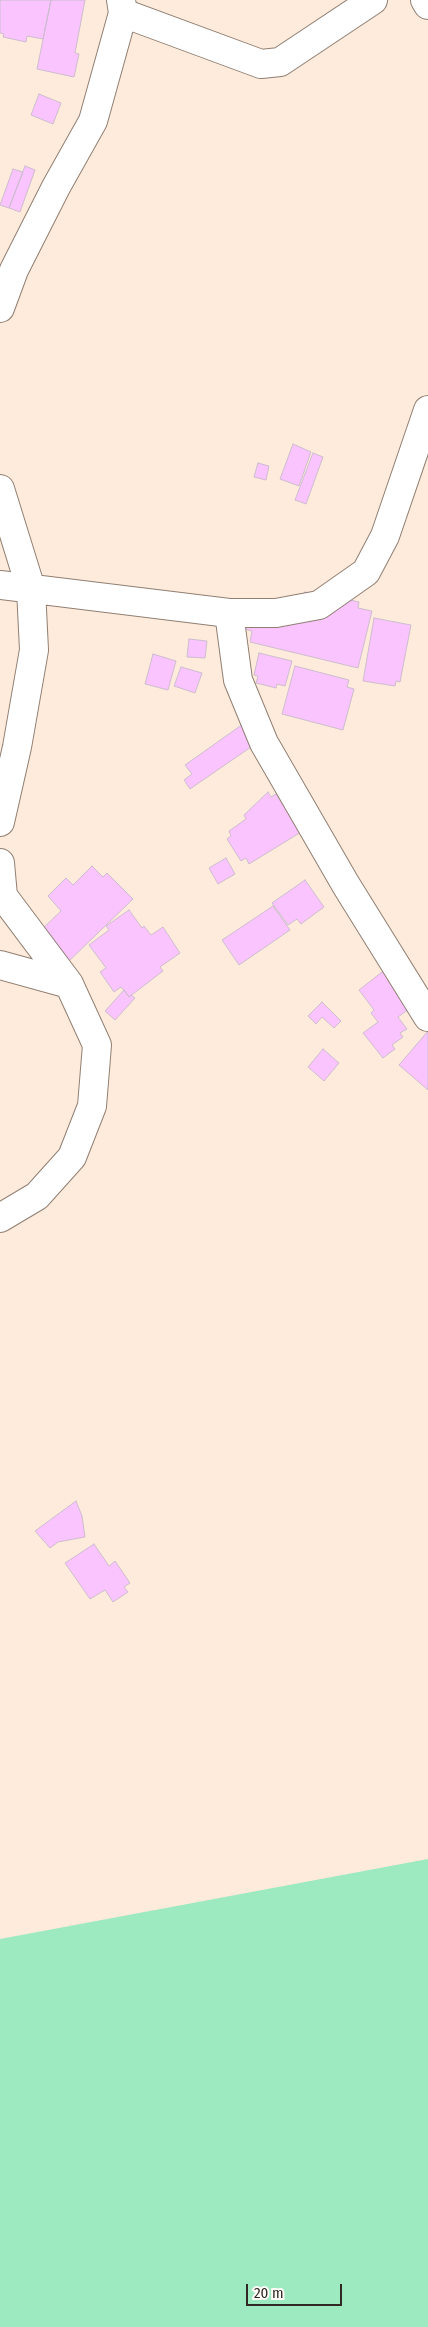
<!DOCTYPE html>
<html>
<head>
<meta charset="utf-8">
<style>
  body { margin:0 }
  #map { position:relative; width:428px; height:2327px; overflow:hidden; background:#feebdc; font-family:"Fira Sans Condensed",sans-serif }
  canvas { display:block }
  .scale { position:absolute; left:246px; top:2284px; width:96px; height:22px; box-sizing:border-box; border:2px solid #2f2823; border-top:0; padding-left:6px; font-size:15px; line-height:18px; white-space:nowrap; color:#2f2823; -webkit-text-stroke:4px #fffbf8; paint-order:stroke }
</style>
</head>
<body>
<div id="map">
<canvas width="428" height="2327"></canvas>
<div class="scale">20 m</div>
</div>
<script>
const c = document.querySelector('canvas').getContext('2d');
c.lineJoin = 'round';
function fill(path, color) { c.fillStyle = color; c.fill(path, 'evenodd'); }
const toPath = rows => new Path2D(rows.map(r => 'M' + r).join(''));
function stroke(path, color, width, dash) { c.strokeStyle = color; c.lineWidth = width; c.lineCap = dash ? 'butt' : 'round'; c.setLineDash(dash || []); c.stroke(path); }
fill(toPath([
  [428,1859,428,2327,0,2327,0,1939]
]), '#9de9c0');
const building = toPath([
  [0,0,51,0,43,39,27,36,26,42,3,37,4,34,0,33,0,0],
  [51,0,85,0,75,53,79,54,74,77,37,69,51,0],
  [39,94,61,103,53,124,31,115,39,94],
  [25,166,35,170,20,212,9,208,25,166],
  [13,169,23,172,9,208,0,205,13,169],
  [293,444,311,452,299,486,280,479,293,444],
  [313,453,323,457,306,504,295,500,313,453],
  [258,463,269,466,266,480,254,477,258,463],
  [305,592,319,596,320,593,359,602,358,608,372,611,358,668,250,642,252,631,244,629,250,602,299,614,305,592],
  [374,618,411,625,400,682,396,681,395,686,363,681,374,618],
  [189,639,207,641,205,658,187,657,189,639],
  [259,653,292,661,285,686,277,684,276,688,256,683,258,676,254,675,259,653],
  [153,654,176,661,168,690,145,684,153,654],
  [295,666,349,680,347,687,354,689,343,730,282,714,295,666],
  [181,667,202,673,195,693,174,686,181,667],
  [243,724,255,740,249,744,251,747,190,789,184,780,192,774,185,765,243,724],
  [268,792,271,797,276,794,286,809,292,805,306,829,249,864,246,858,241,861,227,839,231,836,229,831,246,819,244,815,268,792],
  [226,858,235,874,218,884,209,868,226,858],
  [92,866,103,877,107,873,133,899,68,962,39,932,61,911,48,896,66,878,73,885,92,866],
  [305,880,324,907,301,924,297,919,288,925,272,903,305,880],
  [273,906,290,930,239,965,222,940,273,906],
  [129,910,142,928,144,926,151,935,163,927,180,953,160,967,163,971,129,997,121,987,114,992,100,972,106,968,89,945,109,930,106,926,129,910],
  [396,961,424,998,398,1017,407,1029,400,1033,403,1037,392,1045,395,1049,383,1058,363,1033,378,1022,371,1013,374,1010,359,990,396,961],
  [124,990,129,997,131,995,135,998,115,1020,105,1011,124,990],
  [322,1002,341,1021,334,1028,322,1017,316,1024,308,1016,322,1002],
  [428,1031,428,1090,399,1065,428,1031],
  [323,1049,339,1063,324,1081,308,1067,323,1049],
  [76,1501,82,1516,85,1537,58,1542,50,1548,35,1531,76,1501],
  [94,1544,109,1566,115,1561,130,1583,124,1587,128,1592,113,1602,105,1590,90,1599,65,1563,94,1544]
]);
fill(building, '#f9c4ff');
stroke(building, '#ccbdcd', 1);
const minor = toPath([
  [425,0,428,5],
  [123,13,261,64,280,62,373,0],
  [0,308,14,270,56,187,93,121,123,13,121,0],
  [0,489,31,589,34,650,17,747,0,822],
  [0,585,229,613,276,613,319,605,366,572,385,536,428,410],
  [229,613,238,680,264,743,346,885,428,1017],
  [0,863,3,896,69,984,97,1045,92,1106,72,1157,37,1196,0,1218],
  [0,965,69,984]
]);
stroke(minor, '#907f72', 30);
stroke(minor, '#fff', 28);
</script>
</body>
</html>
